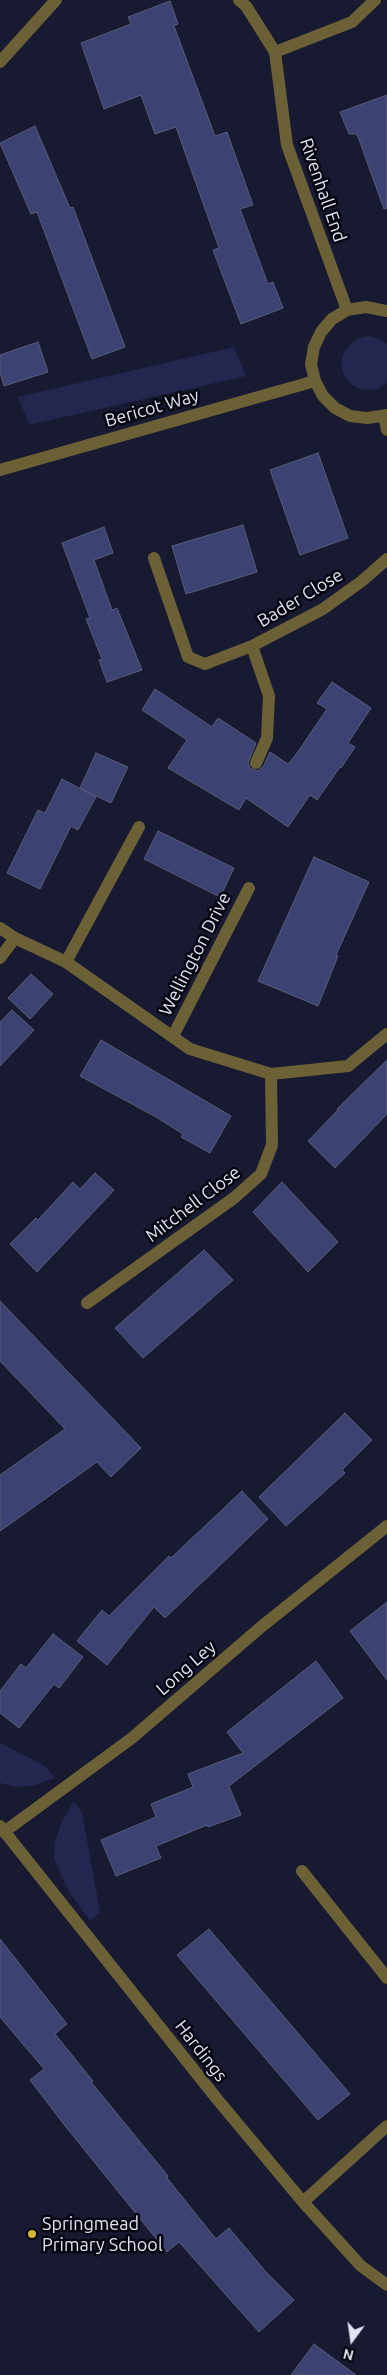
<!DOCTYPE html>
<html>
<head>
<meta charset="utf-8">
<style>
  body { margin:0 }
  #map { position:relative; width:387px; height:2375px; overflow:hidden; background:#171a31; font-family:Ubuntu,sans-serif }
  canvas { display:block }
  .north { position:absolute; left:327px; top:2315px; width:50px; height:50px; -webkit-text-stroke:4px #05060f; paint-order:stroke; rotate:194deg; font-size:14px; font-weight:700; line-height:20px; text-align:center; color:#dfe3f3 }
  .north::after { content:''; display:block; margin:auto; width:18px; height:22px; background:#dfe3f3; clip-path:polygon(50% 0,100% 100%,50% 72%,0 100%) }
</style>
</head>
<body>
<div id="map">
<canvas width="387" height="2375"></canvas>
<div class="north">N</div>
</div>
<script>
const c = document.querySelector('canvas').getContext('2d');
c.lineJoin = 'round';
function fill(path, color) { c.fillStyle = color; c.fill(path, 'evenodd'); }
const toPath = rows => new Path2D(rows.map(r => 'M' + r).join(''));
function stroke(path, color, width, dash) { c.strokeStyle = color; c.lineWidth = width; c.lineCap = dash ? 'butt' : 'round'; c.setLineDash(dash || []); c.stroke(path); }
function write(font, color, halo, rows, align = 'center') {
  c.font = font + ' Ubuntu,sans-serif'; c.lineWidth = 5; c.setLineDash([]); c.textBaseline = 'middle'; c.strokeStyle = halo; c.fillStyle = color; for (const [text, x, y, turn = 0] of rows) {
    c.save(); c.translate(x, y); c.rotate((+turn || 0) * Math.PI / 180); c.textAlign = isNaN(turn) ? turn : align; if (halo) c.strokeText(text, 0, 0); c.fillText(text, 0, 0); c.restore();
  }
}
fill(toPath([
  [369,336,380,339,387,344,387,383,378,389,368,390,357,388,349,382,343,373,341,362,344,352,350,344,359,338],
  [234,347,246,376,29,425,18,397],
  [0,1743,45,1766,55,1778,32,1786,15,1787,0,1783],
  [74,1801,82,1813,100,1912,90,1921,69,1892,54,1859,55,1842,61,1823]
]), '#23264e');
const building = toPath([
  [170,1,178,24,174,26,215,136,227,132,253,205,240,209,268,284,273,282,283,308,241,324,213,250,219,248,176,127,155,134,141,95,104,109,81,43,131,24,128,17,170,1],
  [387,95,387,208,384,209,357,134,349,134,340,112,387,95],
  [35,126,70,208,73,207,125,347,92,359,37,212,31,214,0,143,35,126],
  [38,342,48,372,4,386,0,372,0,355,38,342],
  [318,453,348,538,300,555,270,470,318,453],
  [243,525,257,572,186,594,172,546,243,525],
  [104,527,113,553,94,560,112,610,117,608,142,670,107,682,99,660,102,659,86,619,90,618,62,543,104,527],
  [332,682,371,708,348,743,355,747,341,768,340,767,317,800,310,795,288,827,246,798,239,810,168,768,187,740,142,710,155,689,212,727,218,718,256,743,248,763,250,768,257,771,263,767,270,752,288,764,295,756,327,709,317,703,332,682],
  [96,753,128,767,111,803,80,788,96,753],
  [62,779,96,797,78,830,71,826,40,889,7,873,38,810,45,813,62,779],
  [158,831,234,868,220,897,144,859,158,831],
  [314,857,369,882,336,955,338,956,318,1006,258,981,314,857],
  [31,974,53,994,30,1019,8,998,31,974],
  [12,1010,34,1030,0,1066,0,1022,12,1010],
  [101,1040,231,1116,210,1153,181,1137,183,1134,156,1117,80,1076,101,1040],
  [387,1060,387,1114,335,1168,308,1141,338,1110,337,1109,387,1060],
  [95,1173,114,1190,37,1272,10,1244,36,1218,38,1220,73,1182,80,1189,95,1173],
  [282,1182,338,1242,308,1272,253,1212,282,1182],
  [204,1250,233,1280,143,1358,115,1328,204,1250],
  [0,1301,141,1448,111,1477,97,1462,0,1531,0,1475,65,1429,0,1361,0,1301],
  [345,1413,372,1440,342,1470,345,1473,286,1526,259,1497,345,1413],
  [242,1491,268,1519,165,1618,154,1607,107,1665,77,1641,102,1610,109,1616,169,1556,171,1558,242,1491],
  [387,1602,387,1680,350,1631,387,1602],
  [53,1634,83,1657,59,1688,54,1684,19,1728,0,1713,0,1691,21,1664,26,1668,53,1634],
  [316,1661,343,1698,229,1786,241,1815,208,1827,207,1825,156,1846,161,1858,116,1876,101,1840,156,1817,151,1804,193,1787,188,1774,243,1753,227,1732,316,1661],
  [209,1929,350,2094,318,2120,177,1955,209,1929],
  [0,1939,67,2024,55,2034,93,2081,91,2082,168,2176,167,2178,216,2239,229,2228,266,2272,294,2300,259,2332,179,2242,167,2252,66,2127,30,2080,44,2069,0,2017,0,1939],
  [314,2344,356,2375,291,2375,314,2344]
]);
fill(building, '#3c4272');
stroke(building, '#585d78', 1);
stroke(toPath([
  [239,0,246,6,275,52,287,145,347,310],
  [275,52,352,22,375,0],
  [0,62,56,0],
  [387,311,366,307,347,310,332,319,321,332,314,347,311,364,315,381,323,396,335,408,350,416,367,418,387,415],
  [384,416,387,430],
  [0,470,315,381],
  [154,558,188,657,205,664,252,646,323,609,362,581,387,559],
  [252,646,269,696,267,738,256,763],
  [0,928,15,938,66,962,190,1049,271,1074,348,1066,387,1034],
  [0,958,15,938],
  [66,962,139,827],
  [173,1036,249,888],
  [87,1303,234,1198,261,1174,272,1145,271,1074],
  [0,1826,217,2099,303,2202,361,2266,387,2285],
  [4,1832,132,1738,261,1627,387,1526],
  [302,1871,387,1978],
  [303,2202,387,2126]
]), '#6c6136', 12);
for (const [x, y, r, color] of [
  [32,2234,5,"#d3b635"]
]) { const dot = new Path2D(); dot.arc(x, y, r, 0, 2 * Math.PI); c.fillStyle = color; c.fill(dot); stroke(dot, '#05060f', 2); }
write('18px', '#dfe3f3', '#05060f', [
  ["Rivenhall End",323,190,71],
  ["Bericot Way",152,408,-16],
  ["Bader Close",300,598,-31],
  ["Wellington Drive",195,954,-63],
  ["Mitchell Close",193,1204,-37],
  ["Long Ley",186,1668,-41],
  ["Hardings",201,2051,52]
]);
write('18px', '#dfe3f3', '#05060f', [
  ["Springmead",42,2224],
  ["Primary School",42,2245]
], 'left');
</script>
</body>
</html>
